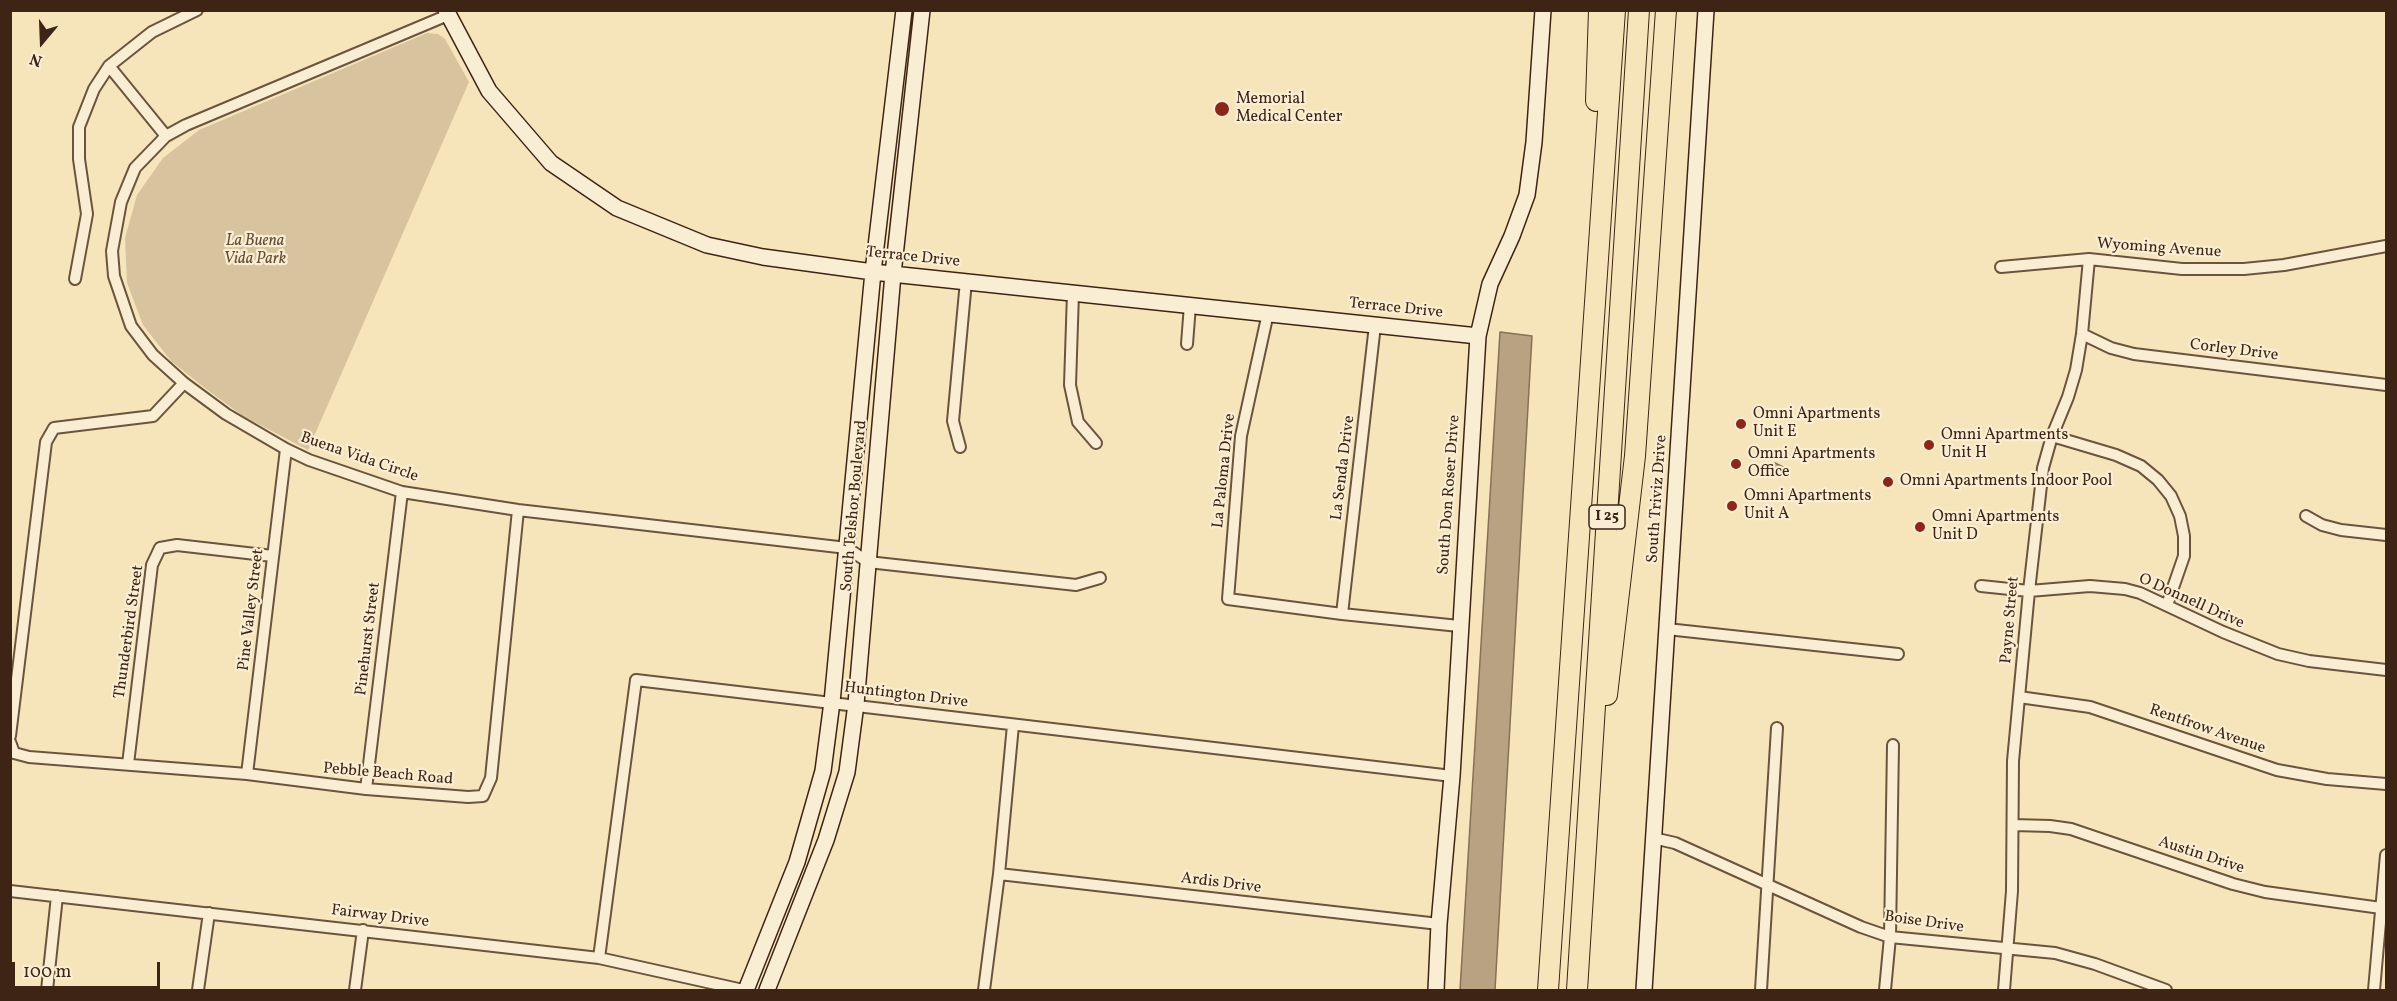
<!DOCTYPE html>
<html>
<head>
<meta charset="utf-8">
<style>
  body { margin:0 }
  #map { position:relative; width:2397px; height:1001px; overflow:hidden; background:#f6e5bb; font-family:Vollkorn,serif }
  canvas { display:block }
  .frame { position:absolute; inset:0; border:12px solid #3d2414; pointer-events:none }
  .north { position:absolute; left:12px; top:12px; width:60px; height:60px; -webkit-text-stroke:4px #f9eed3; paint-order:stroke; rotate:199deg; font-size:16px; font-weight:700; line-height:24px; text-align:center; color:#3d2414 }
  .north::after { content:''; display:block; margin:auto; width:21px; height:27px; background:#3d2414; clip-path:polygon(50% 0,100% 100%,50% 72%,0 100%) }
  .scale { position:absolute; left:12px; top:962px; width:148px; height:27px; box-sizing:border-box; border:3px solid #3d2414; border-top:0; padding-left:8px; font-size:18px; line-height:21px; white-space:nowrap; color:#3d2414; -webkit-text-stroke:4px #f9eed3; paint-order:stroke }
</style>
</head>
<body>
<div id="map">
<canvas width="2397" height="1001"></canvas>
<div class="frame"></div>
<div class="north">N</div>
<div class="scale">100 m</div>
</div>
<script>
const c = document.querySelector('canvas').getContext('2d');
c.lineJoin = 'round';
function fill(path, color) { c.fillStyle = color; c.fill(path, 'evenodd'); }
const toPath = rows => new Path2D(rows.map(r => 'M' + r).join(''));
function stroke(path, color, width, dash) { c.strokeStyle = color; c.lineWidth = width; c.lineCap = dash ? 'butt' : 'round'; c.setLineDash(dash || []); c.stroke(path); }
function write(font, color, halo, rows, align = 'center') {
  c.font = font + ' Vollkorn,serif'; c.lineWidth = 4.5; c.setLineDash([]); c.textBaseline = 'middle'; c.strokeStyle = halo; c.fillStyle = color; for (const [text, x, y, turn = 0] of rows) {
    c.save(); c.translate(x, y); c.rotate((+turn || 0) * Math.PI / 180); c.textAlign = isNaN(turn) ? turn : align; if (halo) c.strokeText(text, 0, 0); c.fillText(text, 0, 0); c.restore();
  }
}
fill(toPath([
  [427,33,438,34,445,39,469,82,308,450,243,416,206,389,171,361,143,325,127,283,125,238,137,195,163,158,199,130]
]), '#d7c49f');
const water = toPath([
  [1500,332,1532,336,1495,990,1460,990,1500,332],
  [1775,463,1785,468,1782,475,1767,473,1763,471,1766,465,1775,463]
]);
fill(water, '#b7a382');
stroke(water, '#867056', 1.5);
const street = toPath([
  [448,15,186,125,166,136,135,168,121,202,112,251,114,276,131,326,153,355,184,383,226,414,286,449,309,460,402,492,518,510,847,548,868,562,1076,585,1100,578],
  [109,66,166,136],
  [2001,267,2089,259,2182,269,2244,269,2284,265,2386,246],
  [75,279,87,214,79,159,79,127,94,89,109,66,152,32,197,10],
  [1073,293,1070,385,1078,422,1096,443],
  [1268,313,1241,436,1228,599,1342,614,1459,626],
  [2082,334,2111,348,2134,354,2386,385],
  [1187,344,1190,305],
  [2052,436,2116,455,2141,466,2158,480,2171,496,2180,516,2184,536,2184,556,2167,605],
  [960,447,953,421,966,281],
  [2306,516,2322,525,2341,530,2386,535],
  [1981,586,2029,591,2090,586,2125,589,2140,593,2223,632,2278,654,2309,661,2386,670],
  [1342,614,1375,325],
  [1667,629,1898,654],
  [2019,697,2090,707,2277,770,2327,779,2386,784],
  [10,736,46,442,54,428,153,416,184,383],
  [10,742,14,753,29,757,247,774,366,789,468,797,483,796,491,778,518,510],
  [128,764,152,565,160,548,177,545,273,556],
  [247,774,286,449],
  [366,789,402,492],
  [2013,825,2050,826,2071,829,2233,884,2265,892,2381,908],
  [1653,838,1675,843,1861,927,1890,937,2055,953,2095,964,2166,990],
  [999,874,1439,924],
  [10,891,599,958,743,990],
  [599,958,636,680,1452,776],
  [47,990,57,896],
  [198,990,209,913],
  [355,990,363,930],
  [984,990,999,874,1013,725],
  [1761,990,1777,728],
  [1885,990,1890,937,1893,745],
  [2004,990,2012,891,2013,761,2029,591,2043,468,2052,436,2068,397,2076,370,2082,334,2089,259],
  [2374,990,2386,855]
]);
const secondary = toPath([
  [446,10,489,91,551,163,617,208,707,245,763,257,873,272,1478,336],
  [746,990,797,862,823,771,832,702,873,272,904,10],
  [767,990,826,840,847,772,856,704,893,274,922,10],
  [1436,990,1439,924,1452,776,1478,336,1490,284,1512,236,1527,195,1534,142,1543,10],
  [1644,990,1706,10]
]);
const highway = toPath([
  [1596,101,1599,10],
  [1607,695,1635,456,1666,10],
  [1548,990,1615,10],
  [1577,990,1639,10]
]);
stroke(street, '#6b543e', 14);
stroke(secondary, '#3d2414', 18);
stroke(highway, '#3d2414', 22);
stroke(street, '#f9eed3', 10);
stroke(secondary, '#f9eed3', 15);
stroke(highway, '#f6e5bb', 20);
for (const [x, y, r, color] of [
  [1222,109,8,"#8f2418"],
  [1741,424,6,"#8f2418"],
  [1929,445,6,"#8f2418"],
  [1736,464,6,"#8f2418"],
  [1888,482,6,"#8f2418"],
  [1732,506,6,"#8f2418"],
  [1920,527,6,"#8f2418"]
]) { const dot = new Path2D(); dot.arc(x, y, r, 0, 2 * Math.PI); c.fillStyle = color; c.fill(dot); stroke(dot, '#f9eed3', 2); }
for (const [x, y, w] of [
  [1607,517,36]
]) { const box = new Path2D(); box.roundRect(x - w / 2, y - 12, w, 24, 4.5); c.fillStyle = '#f9eed3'; c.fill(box); stroke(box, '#3d2414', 1.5); }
write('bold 15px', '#3d2414', null, [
  ["I 25",1607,517]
]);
write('16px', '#3d2414', '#f9eed3', [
  ["Memorial",1236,100],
  ["Medical Center",1236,118],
  ["Omni Apartments",1753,415],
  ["Unit E",1753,433],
  ["Omni Apartments",1941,436],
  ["Unit H",1941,454],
  ["Omni Apartments",1748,455],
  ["Office",1748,473],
  ["Omni Apartments Indoor Pool",1900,482],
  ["Omni Apartments",1744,497],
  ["Unit A",1744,515],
  ["Omni Apartments",1932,518],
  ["Unit D",1932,536]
], 'left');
write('italic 16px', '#644c37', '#f9eed3', [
  ["La Buena",255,242],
  ["Vida Park",255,260]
]);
write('16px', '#3d2414', '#f9eed3', [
  ["Wyoming Avenue",2159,249,4],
  ["Terrace Drive",913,258,6],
  ["Terrace Drive",1396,309,6],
  ["Corley Drive",2234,351,7],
  ["Buena Vida Circle",359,458,19],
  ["La Senda Drive",1344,468,-83],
  ["La Paloma Drive",1225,471,-84],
  ["South Don Roser Drive",1450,495,-86],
  ["South Triviz Drive",1658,499,-86],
  ["South Telshor Boulevard",855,506,-85],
  ["O Donnell Drive",2191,602,24],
  ["Pine Valley Street",252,610,-83],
  ["Payne Street",2011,620,-85],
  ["Thunderbird Street",130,632,-82],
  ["Pinehurst Street",369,639,-83],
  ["Huntington Drive",906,696,7],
  ["Rentfrow Avenue",2207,730,19],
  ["Pebble Beach Road",388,775,5],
  ["Austin Drive",2201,856,18],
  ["Ardis Drive",1221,884,7],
  ["Fairway Drive",380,917,7],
  ["Boise Drive",1924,923,8]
]);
</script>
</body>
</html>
